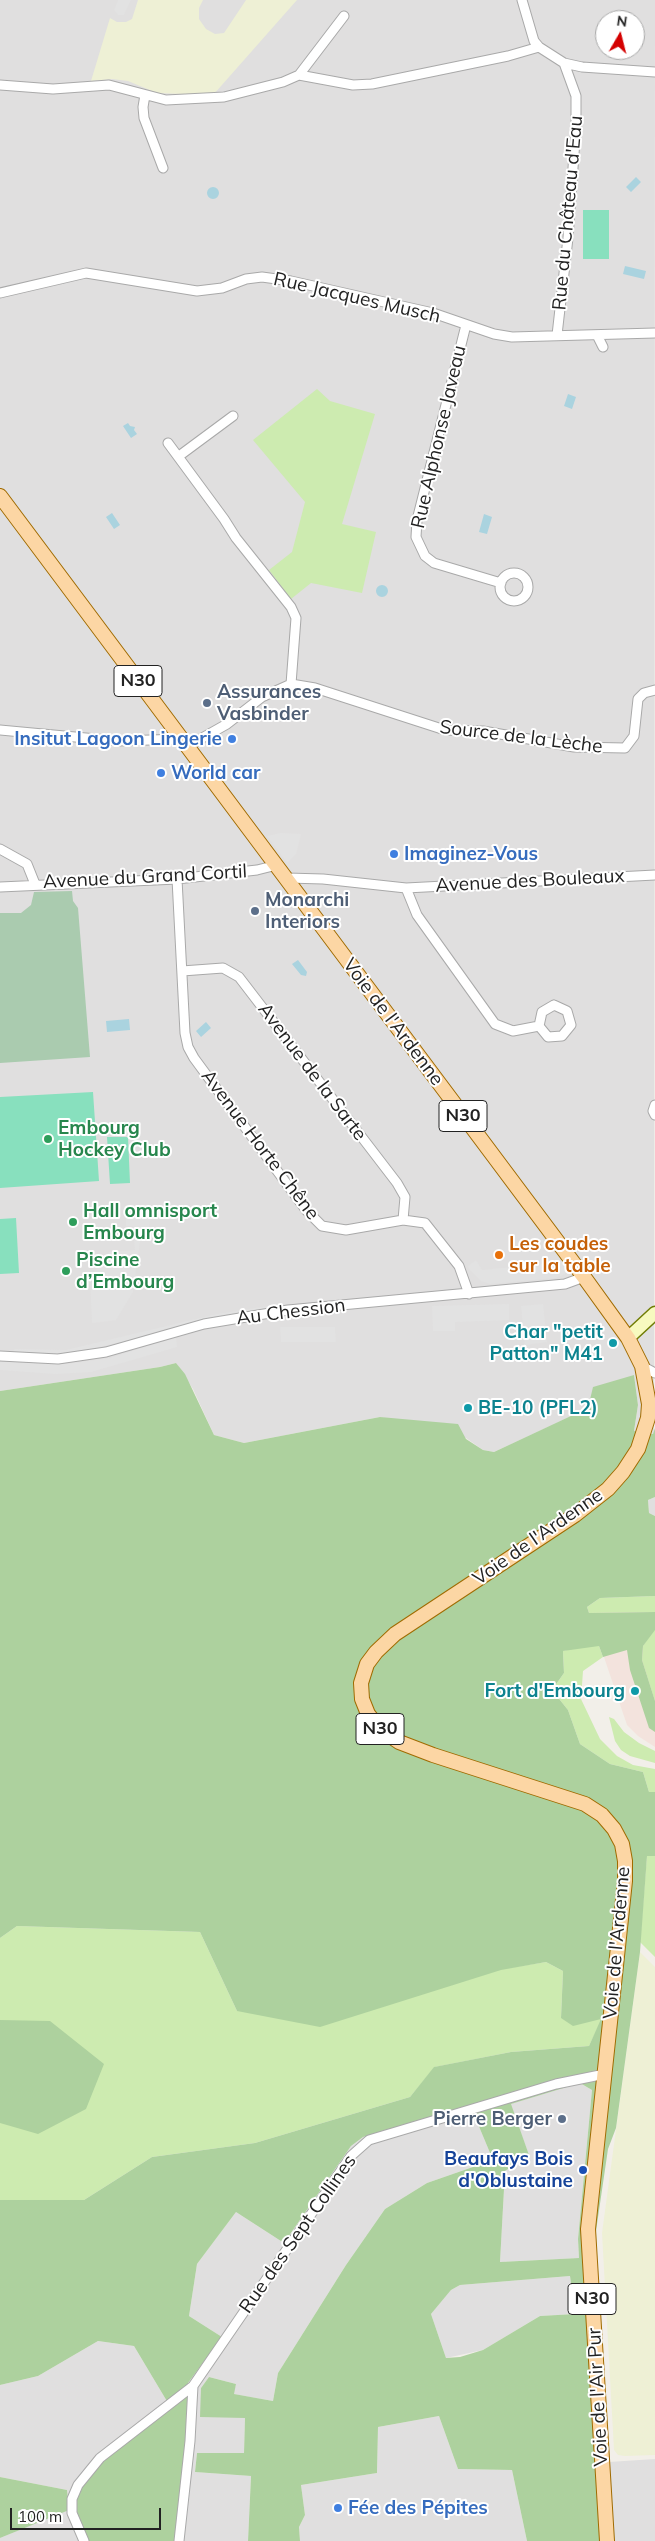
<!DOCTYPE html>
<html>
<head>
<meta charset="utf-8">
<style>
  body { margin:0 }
  #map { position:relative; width:655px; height:2541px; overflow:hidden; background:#f2efe9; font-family:Mulish,sans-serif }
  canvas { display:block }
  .north { position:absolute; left:595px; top:10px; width:50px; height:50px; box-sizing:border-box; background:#fff; border:1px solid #a7a7a7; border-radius:50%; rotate:8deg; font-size:14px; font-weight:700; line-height:20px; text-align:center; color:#222 }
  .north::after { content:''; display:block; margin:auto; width:18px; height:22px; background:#d40000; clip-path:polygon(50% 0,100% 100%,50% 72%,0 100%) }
  .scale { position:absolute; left:10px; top:2508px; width:151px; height:22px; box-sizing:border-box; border:2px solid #222; border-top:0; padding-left:6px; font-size:15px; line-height:18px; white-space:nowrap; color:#222; -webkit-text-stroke:4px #fff; paint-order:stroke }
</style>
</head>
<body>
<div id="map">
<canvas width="655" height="2541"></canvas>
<div class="north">N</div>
<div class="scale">100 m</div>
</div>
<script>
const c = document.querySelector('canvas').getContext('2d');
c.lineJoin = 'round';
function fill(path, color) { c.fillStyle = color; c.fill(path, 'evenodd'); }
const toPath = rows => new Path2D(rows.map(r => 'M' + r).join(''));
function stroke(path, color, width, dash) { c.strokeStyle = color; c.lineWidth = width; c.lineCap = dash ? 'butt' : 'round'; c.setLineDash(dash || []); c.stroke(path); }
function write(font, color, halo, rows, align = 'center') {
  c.font = font + ' Mulish,sans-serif'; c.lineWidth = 4; c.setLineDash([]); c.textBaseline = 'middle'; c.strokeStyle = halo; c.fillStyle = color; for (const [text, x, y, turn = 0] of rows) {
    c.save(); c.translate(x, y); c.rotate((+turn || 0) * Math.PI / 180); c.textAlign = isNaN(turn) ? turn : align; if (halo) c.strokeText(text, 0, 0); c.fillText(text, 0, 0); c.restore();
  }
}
fill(toPath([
  [0,0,655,0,654,1434,634,1431,638,1405,634,1375,589,1408,494,1452,483,1450,466,1438,380,1417,244,1443,214,1435,193,1389,176,1363,160,1367,0,1391],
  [605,20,635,20,635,50,605,50],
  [655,1497,655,1516,649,1513,648,1500],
  [580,2083,592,2090,578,2239,579,2258,500,2262,505,2171,529,2155,510,2104],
  [470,2105,493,2160,427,2183,385,2209,346,2265,278,2373,273,2401,233,2394,236,2384,209,2377,201,2388,245,2418,244,2454,197,2453,195,2472,251,2476,248,2541,176,2541,186,2449,188,2383,222,2337,189,2316,197,2264,236,2212,284,2243,351,2146,363,2137],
  [570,2276,575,2314,540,2316,483,2350,446,2358,431,2314,451,2290,460,2285],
  [98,2341,134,2346,171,2408,87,2541,0,2541,0,2538,69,2509,67,2490,0,2477,0,2385,38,2376],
  [439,2416,458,2469,512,2470,527,2541,300,2541,299,2527,305,2515,301,2485,377,2473,378,2427],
  [655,2459,655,2541,600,2541,609,2462]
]), '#e0dfdf');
fill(toPath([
  [655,1596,655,1747,638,1736,627,1725,587,1607]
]), '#f3e3dd');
fill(toPath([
  [138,0,203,0,199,8,199,19,206,29,215,34,224,33,246,0,297,0,214,94,183,94,157,93,128,81,112,79,91,81,110,18,117,22,126,22,132,19],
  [640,1952,655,1967,655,2455,625,2456,618,2455,614,2450,602,2233]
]), '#eef0d5');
fill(toPath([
  [317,389,330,401,375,414,342,524,376,532,362,593,311,583,291,599,269,570,292,552,305,502,253,440],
  [655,1596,655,1612,589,1613,587,1607,600,1598],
  [653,1630,655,1630,655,1701,642,1660,643,1646],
  [584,1646,599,1646,603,1657,583,1671,581,1699,600,1739,617,1756,633,1765,655,1769,655,1792,649,1792,643,1772,610,1764,580,1744,568,1710,552,1690,564,1673,563,1651],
  [609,1717,614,1719,624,1732,639,1743,655,1751,655,1763,630,1756,621,1750,615,1741],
  [647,1855,655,1856,655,1957,640,1942],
  [17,1926,200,1932,237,2011,546,1962,563,1971,561,2018,602,2019,589,2046,511,2052,435,2067,410,2097,255,2143,152,2157,84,2200,0,2200,0,1938]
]), '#cdebb0');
fill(toPath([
  [176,1363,185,1374,214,1435,244,1443,380,1417,458,1424,466,1439,483,1450,494,1452,588,1408,593,1387,634,1375,638,1405,634,1431,653,1434,655,1428,655,1497,648,1500,649,1513,655,1516,655,1596,600,1598,587,1607,589,1613,655,1612,655,1630,643,1646,642,1660,655,1701,655,1732,649,1728,630,1670,627,1650,603,1657,599,1646,563,1651,564,1673,552,1690,568,1710,580,1744,610,1764,643,1772,649,1792,655,1792,655,1856,647,1856,640,1952,616,2128,608,2149,596,2231,600,2541,527,2541,512,2470,458,2469,439,2416,378,2427,377,2473,301,2485,305,2515,299,2527,300,2541,248,2541,251,2476,195,2472,197,2453,244,2453,245,2418,200,2417,201,2388,209,2377,236,2384,234,2394,273,2401,278,2373,346,2265,385,2209,427,2183,493,2160,470,2105,363,2137,351,2146,284,2243,236,2212,197,2264,189,2316,222,2337,188,2383,186,2449,176,2541,87,2541,76,2509,76,2496,79,2489,102,2462,171,2408,134,2346,98,2341,38,2376,0,2385,0,2200,84,2200,152,2157,255,2143,410,2097,434,2067,511,2052,589,2046,601,2019,573,2026,561,2018,563,1971,546,1962,501,1970,320,2027,237,2011,200,1932,17,1926,0,1938,0,1391,160,1367],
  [580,2083,592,2090,578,2239,579,2258,500,2262,505,2171,529,2155,511,2104],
  [570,2276,575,2314,540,2316,483,2350,460,2357,446,2358,431,2314,451,2290,460,2285],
  [0,2020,50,2021,104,2064,86,2109,38,2134,0,2123],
  [0,2477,67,2490,69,2510,0,2538]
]), '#add19e');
fill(toPath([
  [72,891,73,901,78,908,90,1057,0,1063,0,913,21,913,31,905,34,892]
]), '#aacbaf');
fill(toPath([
  [583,210,609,210,609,259,583,259],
  [93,1092,99,1181,0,1188,0,1097],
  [107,1137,128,1137,130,1183,110,1184],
  [16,1218,19,1273,0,1274,0,1219]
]), '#88e0be');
fill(toPath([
  [118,0,131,0,124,15,118,15,114,10],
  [281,833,301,834,296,854,287,863,267,836],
  [152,1211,149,1227,142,1227,133,1292,116,1320,92,1323,90,1278,95,1270,106,1261,109,1252,135,1250,133,1226,126,1226,126,1212],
  [476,1260,482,1270,543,1264,545,1271,555,1267,562,1260,567,1267,565,1274,556,1278,490,1284,481,1281,470,1270,468,1266],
  [509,1304,509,1320,455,1322,455,1331,433,1331,432,1306],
  [543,1304,547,1342,525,1345,521,1306],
  [268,1306,271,1309,165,1329,126,1341,68,1354,11,1353,15,1349,66,1350,217,1314],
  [280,1327,335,1327,336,1342,281,1342],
  [176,1337,177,1347,91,1372,55,1374,0,1370,0,1360,66,1364,110,1358]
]), '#e2e2e2');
fill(toPath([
  [636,177,641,182,631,192,626,187],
  '207 193a6 6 0 1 1 12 0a6 6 0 1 1-12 0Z',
  [625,266,646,271,644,279,623,274],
  [568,394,576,397,572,409,564,406],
  [128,423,130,426,135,427,134,430,137,434,131,438,123,426],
  [112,513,120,525,114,529,106,517],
  [484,514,492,517,487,534,479,532],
  '376 591a6 6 0 1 1 12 0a6 6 0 1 1-12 0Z',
  [298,960,307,972,306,976,301,975,292,964],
  [129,1019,130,1030,107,1032,106,1021],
  [206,1022,211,1028,201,1037,196,1031]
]), '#aad3df');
const street = toPath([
  [522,0,534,41,539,47,564,63,582,67,655,72],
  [299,75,344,16],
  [0,85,53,89,109,85,166,100,224,97,283,82,299,75,353,85,372,84,508,56,539,47],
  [145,95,143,107,144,118,163,168],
  [0,293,86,273,197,291,222,288,246,279,262,277,291,281,433,313,494,334,512,337,655,333],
  [466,325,417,520,416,537,425,556,434,563,501,583],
  [557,335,568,238,576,126,576,96,564,63],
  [597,335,603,347],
  [168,443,224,519,236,538,291,607,296,618,291,684],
  [179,456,233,416],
  '500 587a14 14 0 1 1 28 0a14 14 0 1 1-28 0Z',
  [0,730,118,741,183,739],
  [188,746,227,724,262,697,291,684,315,688,445,730,483,731,574,747,625,748,634,736,638,699,644,693,655,690],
  [0,849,27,864,35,884],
  [287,878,323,879,406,888,655,875],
  [177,879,185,1033,188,1047,194,1058,306,1210,322,1226,346,1230,403,1220,425,1223,459,1266,469,1294],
  [0,887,177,879,257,870,277,865],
  [406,888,417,915,495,1024,513,1031,539,1026],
  [182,971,223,968,239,977,397,1183,405,1197,403,1220],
  [554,1005,567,1011,571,1025,562,1036,548,1037,539,1026,542,1012,554,1005],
  [655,1105,653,1111,655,1115],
  [0,1356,58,1359,106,1352,204,1324,288,1310,565,1284,584,1277],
  [642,1366,655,1373],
  [84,2541,72,2513,72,2499,78,2485,100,2458,193,2386],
  [179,2541,190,2441,193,2386,351,2156,369,2140,556,2084,605,2074]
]);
const secondary = toPath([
  [628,1338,655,1313]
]);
const primary = toPath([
  [0,496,584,1277,628,1338,642,1366,649,1404,648,1418,638,1449,623,1472,608,1489,575,1515,395,1634,376,1652,367,1664,361,1683,362,1699,368,1714,380,1729,399,1742,433,1755,585,1804,602,1815,614,1829,622,1844,625,1861,625,1881,588,2229,607,2541]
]);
stroke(street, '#a9a9a9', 11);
stroke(secondary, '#707d05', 15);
stroke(primary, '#a06b00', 16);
stroke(street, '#fff', 9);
stroke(secondary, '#f7fabf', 12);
stroke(primary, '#fcd6a4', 14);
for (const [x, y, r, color] of [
  [207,703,5,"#5c6f8a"],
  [232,739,5,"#3f7fe0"],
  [161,773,5,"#3f7fe0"],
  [394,854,5,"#3f7fe0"],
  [255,911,5,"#5c6f8a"],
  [48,1139,5,"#2e9e5b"],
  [73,1222,5,"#2e9e5b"],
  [499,1255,5,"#e8710a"],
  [66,1271,5,"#2e9e5b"],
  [613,1343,5,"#0f9aa8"],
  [468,1408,5,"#0f9aa8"],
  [635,1691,5,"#0f9aa8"],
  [562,2119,5,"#5c6f8a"],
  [583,2170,5,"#1a4fb4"],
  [338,2508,5,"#3f7fe0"]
]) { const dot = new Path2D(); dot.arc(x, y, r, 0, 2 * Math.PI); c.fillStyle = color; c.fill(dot); stroke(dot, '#fff', 2); }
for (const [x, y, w] of [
  [138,681,48],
  [463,1116,48],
  [380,1729,48],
  [592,2299,48]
]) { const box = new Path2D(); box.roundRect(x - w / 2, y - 15.5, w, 31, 4); c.fillStyle = '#fff'; c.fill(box); stroke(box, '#222', 1); }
write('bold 18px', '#222', null, [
  ["N30",138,681],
  ["N30",463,1116],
  ["N30",380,1729],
  ["N30",592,2299]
]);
write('19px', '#222', '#fff', [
  ["Rue du Château d'Eau",568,213,-85],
  ["Rue Jacques Musch",357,298,13],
  ["Rue Alphonse Javeau",439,437,-77],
  ["Source de la Lèche",521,737,7],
  ["Avenue du Grand Cortil",145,877,-3],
  ["Avenue des Bouleaux",530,881,-3],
  ["Voie de l'Ardenne",393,1022,53],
  ["Avenue de la Sarte",312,1072,53],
  ["Avenue Horte Chêne",260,1145,53],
  ["Au Chession",291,1312,-7],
  ["Voie de l'Ardenne",538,1537,-35],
  ["Voie de l'Ardenne",617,1943,-85],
  ["Rue des Sept Collines",298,2234,-55],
  ["Voie de l'Air Pur",598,2397,-93]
]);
write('bold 19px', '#4e5e75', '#fff', [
  ["Assurances",217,692],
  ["Vasbinder",217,714],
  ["Monarchi",265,900],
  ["Interiors",265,922],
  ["Pierre Berger",552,2119,"right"]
], 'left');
write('bold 19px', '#366cbe', '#fff', [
  ["Insitut Lagoon Lingerie",222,739,"right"],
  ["World car",171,773],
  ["Imaginez-Vous",404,854],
  ["Fée des Pépites",348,2508]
], 'left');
write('bold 19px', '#27864d', '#fff', [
  ["Embourg",58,1128],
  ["Hockey Club",58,1150],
  ["Hall omnisport",83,1211],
  ["Embourg",83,1233],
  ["Piscine",76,1260],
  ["d’Embourg",76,1282]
], 'left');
write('bold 19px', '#c56008', '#fff', [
  ["Les coudes",509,1244],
  ["sur la table",509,1266]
], 'left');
write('bold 19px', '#0d838f', '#fff', [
  ["Char \"petit",603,1332],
  ["Patton\" M41",603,1354],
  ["BE-10 (PFL2)",478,1408,"left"],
  ["Fort d'Embourg",625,1691]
], 'right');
write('bold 19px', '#164399', '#fff', [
  ["Beaufays Bois",573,2159],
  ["d'Oblustaine",573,2181]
], 'right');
</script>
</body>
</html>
